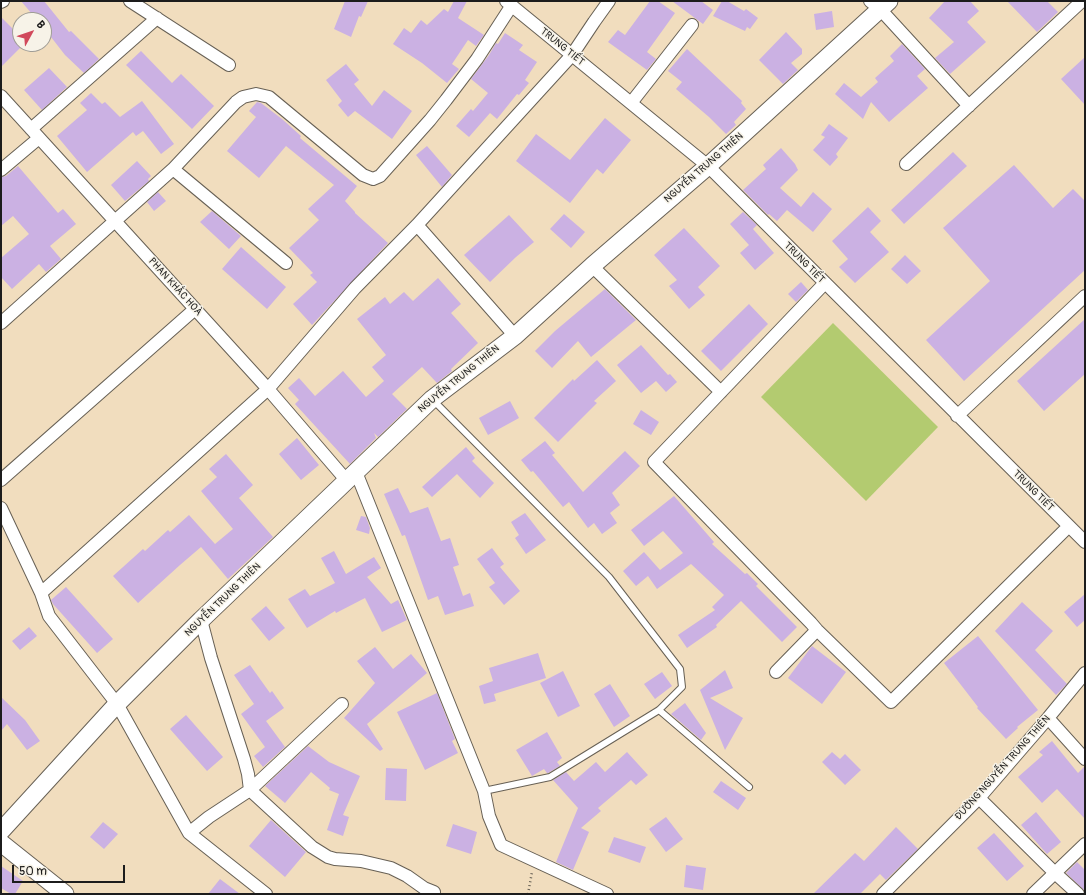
<!DOCTYPE html>
<html>
<head>
<meta charset="utf-8">
<style>
  body { margin:0 }
  #map { position:relative; width:1086px; height:895px; overflow:hidden; background:#f1ddbe; font-family:Pangolin,sans-serif }
  canvas { display:block }
  .frame { position:absolute; inset:0; border:2px solid #1c1c1c; pointer-events:none }
  .north { position:absolute; left:12px; top:12px; width:40px; height:40px; box-sizing:border-box; background:#f7f3e8; border:1px solid #9f9d96; border-radius:50%; rotate:50deg; font-size:11px; font-weight:700; line-height:16px; text-align:center; color:#1c1c1c }
  .north::after { content:''; display:block; margin:auto; width:14px; height:18px; background:#d1495b; clip-path:polygon(50% 0,100% 100%,50% 72%,0 100%) }
  .scale { position:absolute; left:12px; top:865px; width:113px; height:18px; box-sizing:border-box; border:2px solid #1c1c1c; border-top:0; padding-left:5px; font-size:12px; line-height:14px; white-space:nowrap; color:#1c1c1c; -webkit-text-stroke:3px #f7f3e8; paint-order:stroke }
</style>
</head>
<body>
<div id="map">
<canvas width="1086" height="895"></canvas>
<div class="frame"></div>
<div class="north">B</div>
<div class="scale">50 m</div>
</div>
<script>
const c = document.querySelector('canvas').getContext('2d');
c.lineJoin = 'round';
function fill(path, color) { c.fillStyle = color; c.fill(path, 'evenodd'); }
const toPath = rows => new Path2D(rows.map(r => 'M' + r).join(''));
function stroke(path, color, width, dash) { c.strokeStyle = color; c.lineWidth = width; c.lineCap = dash ? 'butt' : 'round'; c.setLineDash(dash || []); c.stroke(path); }
function write(font, color, halo, rows, align = 'center') {
  c.font = font + ' Pangolin,sans-serif'; c.lineWidth = 3; c.setLineDash([]); c.textBaseline = 'middle'; c.strokeStyle = halo; c.fillStyle = color; for (const [text, x, y, turn = 0] of rows) {
    c.save(); c.translate(x, y); c.rotate((+turn || 0) * Math.PI / 180); c.textAlign = isNaN(turn) ? turn : align; if (halo) c.strokeText(text, 0, 0); c.fillText(text, 0, 0); c.restore();
  }
}
fill(toPath([
  [833,323,938,427,866,501,761,397]
]), '#b3cb70');
fill(toPath([
  [21,1,44,1,69,32,71,31,99,59,84,73,65,55,44,28,44,20,37,20],
  [345,1,368,1,361,17,359,16,351,37,334,29],
  [454,1,467,1,458,18,484,35,476,46,468,40,452,64,459,69,447,83,422,63,393,44,404,28,411,33,421,20,427,25,444,9,448,12],
  [650,1,658,1,675,13,647,52,656,59,647,70,608,42,618,30,625,35],
  [672,1,701,1,713,10,703,24],
  [722,1,727,1,744,11,746,9,758,18,750,29,747,27,745,31,713,16],
  [945,1,970,1,979,11,967,22,986,42,950,74,935,58,954,42,929,18],
  [1007,1,1047,1,1058,12,1037,32],
  [832,11,834,27,816,30,814,14],
  [1,17,20,36,20,48,1,67],
  [786,32,802,49,802,54,791,63,798,70,783,84,759,60],
  [505,33,523,45,519,50,537,62,525,80,529,83,519,95,517,94,497,119,490,113,469,137,456,126,471,109,473,111,488,93,471,79,489,55,496,43,498,44],
  [902,44,925,69,917,76,928,88,889,122,871,102,863,119,835,94,844,83,861,97,878,82,875,78,894,61,890,56],
  [687,49,742,101,741,103,746,109,734,122,736,125,726,134,709,117,676,89,682,82,668,71],
  [141,51,172,83,181,74,214,106,192,129,126,65],
  [1085,57,1085,105,1061,79],
  [346,64,359,80,354,84,372,106,384,90,412,111,392,139,355,111,348,117,338,105,342,101,326,80],
  [49,68,67,87,42,110,24,90],
  [91,93,102,104,105,102,120,117,142,101,174,144,161,154,143,131,136,136,133,132,87,172,57,136,87,110,80,103],
  [257,102,261,103,282,119,301,136,300,138,357,186,345,201,355,212,355,213,388,243,312,325,293,304,317,282,310,275,313,273,289,248,319,220,308,209,334,185,286,146,259,178,227,151,256,117,249,111],
  [605,118,631,140,603,174,597,169,570,203,516,161,536,134,570,160],
  [829,124,848,138,836,154,838,157,830,166,813,150,825,137,821,135],
  [427,146,452,175,442,187,416,155],
  [781,148,795,164,798,170,780,188,801,207,813,192,832,209,813,232,787,210,777,221,769,214,768,215,743,190,766,169,763,165],
  [953,152,967,166,904,224,891,210],
  [137,161,151,176,148,179,149,181,125,201,111,185],
  [1014,165,1053,208,1073,189,1085,201,1085,270,964,381,926,340,990,281,943,228],
  [18,166,58,213,63,209,76,224,50,246,61,259,46,272,39,264,12,289,1,277,1,258,29,234,13,216,1,226,1,177,6,176],
  [158,192,166,201,154,211,147,202],
  [868,207,881,221,870,232,889,252,855,283,839,267,848,259,832,241],
  [212,211,241,236,229,249,200,222],
  [743,212,757,225,753,229,774,253,755,270,740,253,749,245,730,224],
  [564,214,585,232,571,248,550,229],
  [509,215,534,242,516,257,490,282,464,255],
  [684,228,720,266,698,287,705,295,689,309,669,286,677,280,654,255],
  [241,247,286,287,267,309,222,269],
  [905,255,921,271,907,284,891,269],
  [438,278,461,304,451,313,478,343,451,369,452,371,437,383,422,367,392,394,407,409,378,437,374,433,376,438,350,464,295,404,299,400,288,388,299,378,315,396,343,371,366,397,384,381,372,367,386,355,357,319,385,297,390,304,404,292,413,301],
  [801,282,808,290,796,302,788,294],
  [605,289,636,320,591,357,578,341,552,368,535,351,555,331],
  [749,304,768,324,721,371,701,351],
  [1085,319,1085,374,1044,411,1017,381],
  [641,345,668,375,670,374,677,382,666,392,656,381,641,393,617,365],
  [597,360,616,381,594,401,597,403,558,442,534,418,573,379,574,381],
  [510,401,519,418,488,435,479,418],
  [641,410,659,422,651,435,633,424],
  [297,438,319,465,301,480,279,454],
  [545,441,555,453,552,455,583,492,625,451,640,466,612,493,620,505,610,513,617,523,602,534,594,523,588,528,569,502,563,507,533,471,531,472,521,460],
  [466,447,475,458,472,461,494,483,480,498,457,474,432,497,422,487],
  [226,454,253,485,239,498,273,537,228,579,201,547,180,565,138,603,113,576,143,549,145,551,168,530,170,532,189,515,215,544,233,529,201,491,217,477,209,469],
  [398,488,410,513,428,507,441,541,450,538,459,565,453,567,463,596,470,593,474,606,445,615,438,596,428,600,405,535,402,536,384,494],
  [674,496,714,542,712,544,745,574,747,573,758,584,756,586,797,627,782,642,741,601,716,625,717,627,687,648,678,635,715,610,712,607,724,595,691,564,657,589,648,576,636,586,623,571,644,552,660,570,683,553,663,531,644,546,631,530],
  [525,513,546,540,526,554,515,538,519,535,511,522],
  [361,516,366,517,370,528,369,534,356,530],
  [492,548,504,564,500,567,520,591,504,605,489,587,495,583,477,559],
  [334,551,346,574,374,557,381,568,367,577,391,604,398,600,407,620,382,632,365,598,336,613,335,611,307,628,288,599,305,589,310,596,335,583,321,558],
  [66,587,113,639,97,653,53,604,51,600],
  [1085,594,1085,620,1077,627,1064,612],
  [1022,602,1053,631,1035,650,1067,684,1056,695,995,631],
  [266,606,285,628,269,641,251,619],
  [29,627,37,636,20,650,12,641],
  [978,636,1038,710,1017,727,1018,728,1006,739,977,708,978,707,944,663],
  [812,646,846,672,822,704,788,678],
  [375,647,393,669,411,654,427,673,367,724,383,749,380,751,344,718,375,683,357,661],
  [538,653,546,678,494,694,496,701,484,704,479,686,493,681,489,668],
  [250,665,270,693,272,691,284,708,266,721,285,747,263,767,254,756,265,747,241,714,254,704,234,675],
  [725,670,733,688,710,698,743,718,725,750,700,690],
  [563,671,580,706,558,717,540,683],
  [662,672,672,686,655,699,644,684],
  [610,684,630,716,614,727,594,694],
  [437,693,455,739,452,741,458,753,425,770,397,712],
  [1,697,25,720,40,741,27,750,7,724,1,731],
  [685,703,706,733,701,740,671,714],
  [186,715,223,757,207,771,170,729],
  [547,732,562,758,557,762,560,766,548,773,547,773,544,769,532,776,516,750],
  [1052,741,1078,773,1085,766,1085,819,1057,789,1042,803,1018,777,1043,755,1039,752],
  [308,746,329,762,360,776,343,815,349,817,343,836,327,830,339,794,329,790,330,788,311,772,285,803,265,786],
  [627,752,648,775,636,785,631,780,598,808,601,811,581,828,589,832,573,870,556,862,578,808,553,780,566,772,574,781,596,762,605,772],
  [832,752,840,759,845,754,861,770,845,785,822,762],
  [386,768,407,769,406,801,385,800],
  [721,781,746,798,738,810,713,792],
  [1036,812,1061,842,1047,854,1021,825],
  [666,817,683,839,666,852,649,829],
  [271,820,306,852,285,877,249,846],
  [103,822,118,834,104,849,90,837],
  [453,824,477,832,471,854,446,846],
  [896,827,918,849,886,880,880,874,860,894,813,894,855,853,864,861],
  [994,833,1024,866,1007,881,977,848],
  [614,837,646,847,640,863,608,852],
  [1077,862,1085,870,1085,891,1066,873],
  [686,865,706,868,703,890,684,887],
  [1,866,23,881,15,894,11,894,1,888],
  [220,879,240,894,208,894]
]), '#cbb1e3');
const lane = toPath([
  [433,400,609,577,680,669,682,687,659,710,550,777,484,791],
  [659,710,749,787]
]);
const street = toPath([
  [130,1,229,65],
  [506,1,708,166,1085,542],
  [870,1,880,9,969,106],
  [1,2,3,1],
  [1,96,268,389,347,481],
  [631,103,692,25],
  [31,129,157,18],
  [906,164,1082,1],
  [173,169,286,263],
  [1,170,39,138],
  [417,225,515,336],
  [592,266,721,392],
  [824,284,654,462,811,623,817,630,891,702,1069,526],
  [1,323,173,169,236,102,243,97,256,94,269,97,363,175,373,179,380,176,430,120,446,100,477,59,512,5],
  [957,416,1085,296],
  [356,472,484,791,489,816,501,845,607,894],
  [1,480,195,309],
  [1,508,41,593,49,616,117,704,189,833,266,894],
  [41,593,268,389,355,288,417,225,572,55,594,22,609,1],
  [201,620,211,658,244,759,248,774,250,790,312,847,328,857,335,859,361,861,391,868,407,876,424,888,434,892],
  [776,672,817,630],
  [1048,718,1085,759],
  [979,798,1055,873,1078,894],
  [189,833,209,817,250,790,342,704],
  [883,894,979,798,1048,718,1085,673],
  [1033,894,1085,844]
]);
const secondary = toPath([
  [1,831,117,704,201,620,432,399,515,336,592,266,708,166,889,1],
  [1,843,65,894]
]);
stroke(lane, '#676055', 8);
stroke(street, '#676055', 14);
stroke(secondary, '#676055', 19);
stroke(toPath([
  [528,894,532,872]
]), '#676055', 2.5, [1, 3]);
stroke(lane, '#fff', 6);
stroke(street, '#fff', 12);
stroke(secondary, '#fff', 17);
write('10px', '#1c1c1c', '#f7f3e8', [
  ["TRUNG TIẾT",562,47,39],
  ["NGUYỄN TRUNG THIÊN",704,168,-41],
  ["TRUNG TIẾT",804,263,45],
  ["PHAN KHẮC HOÀ",175,287,48],
  ["NGUYỄN TRUNG THIÊN",459,379,-39],
  ["TRUNG TIẾT",1033,491,45],
  ["NGUYỄN TRUNG THIÊN",223,600,-44],
  ["ĐƯỜNG NGUYỄN TRUNG THIÊN",1003,768,-48]
]);
</script>
</body>
</html>
